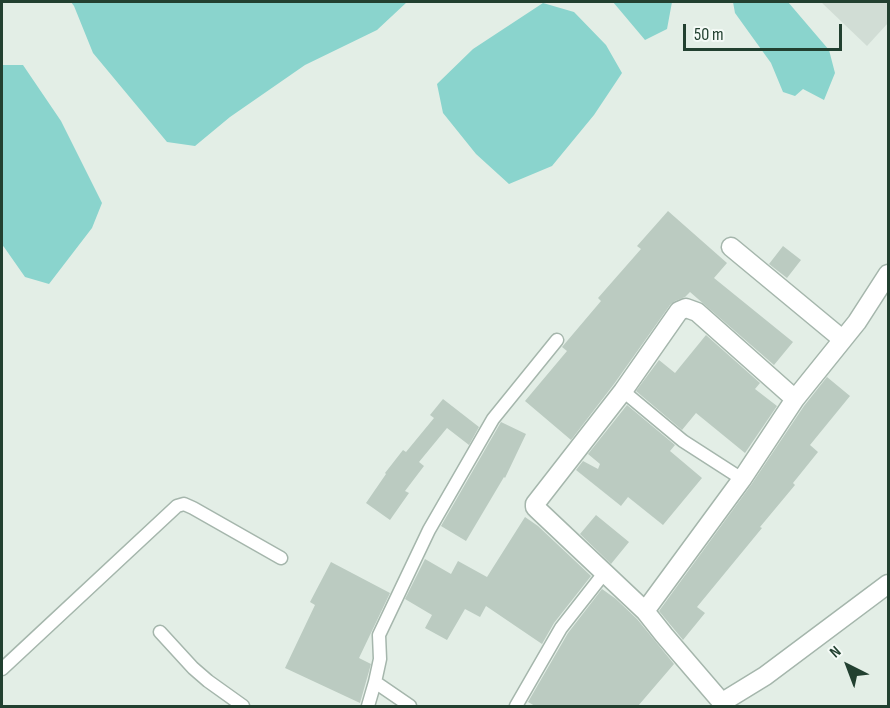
<!DOCTYPE html>
<html>
<head>
<meta charset="utf-8">
<style>
  body { margin:0 }
  #map { position:relative; width:890px; height:708px; overflow:hidden; background:#e3eee6; font-family:"Sofia Sans Condensed",sans-serif }
  canvas { display:block }
  .frame { position:absolute; inset:0; border:3px solid #224030; pointer-events:none }
  .north { position:absolute; left:818px; top:636px; width:60px; height:60px; -webkit-text-stroke:4px #f4faf6; paint-order:stroke; rotate:318deg; font-size:16px; font-weight:700; line-height:24px; text-align:center; color:#224030 }
  .north::after { content:''; display:block; margin:auto; width:21px; height:27px; background:#224030; clip-path:polygon(50% 0,100% 100%,50% 72%,0 100%) }
  .scale { position:absolute; left:683px; top:24px; width:159px; height:27px; box-sizing:border-box; border:3px solid #224030; border-top:0; padding-left:8px; font-size:18px; line-height:21px; white-space:nowrap; color:#224030; -webkit-text-stroke:4px #f4faf6; paint-order:stroke }
</style>
</head>
<body>
<div id="map">
<canvas width="890" height="708"></canvas>
<div class="frame"></div>
<div class="north">N</div>
<div class="scale">50 m</div>
</div>
<script>
const c = document.querySelector('canvas').getContext('2d');
c.lineJoin = 'round';
function fill(path, color) { c.fillStyle = color; c.fill(path, 'evenodd'); }
const toPath = rows => new Path2D(rows.map(r => 'M' + r).join(''));
function stroke(path, color, width, dash) { c.strokeStyle = color; c.lineWidth = width; c.lineCap = dash ? 'butt' : 'round'; c.setLineDash(dash || []); c.stroke(path); }
fill(toPath([
  [821,2,888,2,888,23,867,46]
]), '#d1ddd5');
fill(toPath([
  [71,2,407,2,377,30,305,65,230,117,195,146,167,142,93,53,74,6],
  [613,2,672,2,667,29,645,40],
  [733,2,788,2,829,50,835,73,824,100,803,89,795,96,783,92,771,63,735,13],
  [543,3,574,12,606,45,622,73,594,115,552,166,509,184,476,154,443,113,437,84,473,49],
  [2,65,23,65,61,121,102,203,92,228,49,284,25,277,4,247,2,245]
]), '#8ad4cd');
fill(toPath([
  [668,211,727,263,714,278,793,342,774,365,690,292,685,297,675,301,670,305,614,384,571,440,525,401,567,351,562,347,601,301,598,298,641,249,637,246],
  [783,246,801,260,787,278,769,264],
  [706,335,760,383,755,389,777,406,745,453,696,413,682,430,636,391,659,360,675,373],
  [827,377,850,396,810,445,818,452,793,483,795,485,760,527,762,528,697,607,705,613,683,640,659,611,751,485,804,406],
  [443,399,479,427,469,445,447,428,419,462,424,466,405,491,409,493,390,520,366,503,386,474,385,473,403,450,406,452,434,418,430,415],
  [627,405,675,445,670,451,702,478,663,525,628,497,621,506,576,470,583,461,598,469,600,464,588,454],
  [501,422,526,434,505,478,504,477,466,541,441,526],
  [596,515,629,542,611,564,580,534],
  [525,517,538,526,591,576,554,623,542,644,486,606,480,617,465,609,447,640,425,628,432,615,405,599,425,559,451,574,458,561,487,577],
  [331,562,390,593,359,658,371,664,360,703,285,668,315,605,310,602],
  [602,589,616,599,637,619,674,664,638,706,535,706,528,702,568,633]
]), '#bbcbc1');
const service = toPath([
  [623,391,683,441,742,479],
  [160,632,193,668,208,681,243,706],
  [2,669,177,506,184,504,193,508,281,558],
  [375,682,410,706],
  [368,706,375,682,380,659,379,635,429,530,493,419,557,340],
  [516,706,561,628,605,572]
]);
const minor = toPath([
  [731,247,842,339],
  [645,611,742,479,795,399,857,322,888,274],
  [721,703,765,676,888,584],
  [725,706,664,635,645,611,537,509,535,507,535,504,623,391,679,311,686,308,697,312,795,399]
]);
stroke(service, '#a5b6ac', 15);
stroke(minor, '#a5b6ac', 21);
stroke(service, '#fff', 12);
stroke(minor, '#fff', 18);
</script>
</body>
</html>
